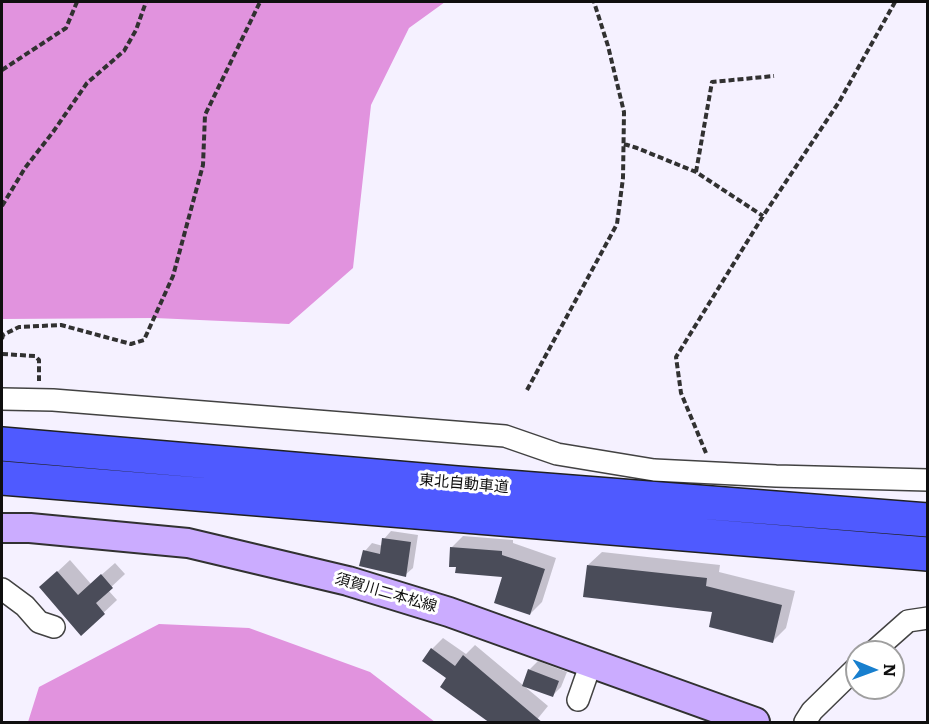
<!DOCTYPE html>
<html>
<head>
<meta charset="utf-8">
<style>
  body { margin:0 }
  #map { position:relative; width:929px; height:724px; overflow:hidden; background:#f5f1ff; font-family:Literata,serif }
  canvas { display:block }
  .frame { position:absolute; inset:0; border:3px solid #0f0f0f; pointer-events:none }
  .north { position:absolute; left:845px; top:640px; width:60px; height:60px; box-sizing:border-box; background:#fff; border:2px solid #9f9f9f; border-radius:50%; rotate:91deg; font-size:16px; font-weight:700; line-height:24px; text-align:center; color:#0f0f0f }
  .north::after { content:''; display:block; margin:auto; width:21px; height:27px; background:#187fce; clip-path:polygon(50% 0,100% 100%,50% 72%,0 100%) }
</style>
</head>
<body>
<div id="map">
<canvas width="929" height="724"></canvas>
<div class="frame"></div>
<div class="north">N</div>
</div>
<script>
const c = document.querySelector('canvas').getContext('2d');
c.lineJoin = 'round';
function fill(path, color) { c.fillStyle = color; c.fill(path, 'evenodd'); }
const toPath = rows => new Path2D(rows.map(r => 'M' + r).join(''));
function stroke(path, color, width, dash) { c.strokeStyle = color; c.lineWidth = width; c.lineCap = dash ? 'butt' : 'round'; c.setLineDash(dash || []); c.stroke(path); }
function write(font, color, halo, rows, align = 'center') {
  c.font = font + ' Literata,"Noto Sans JP",serif'; c.lineWidth = 6; c.setLineDash([]); c.textBaseline = 'middle'; c.strokeStyle = halo; c.fillStyle = color; for (const [text, x, y, turn = 0] of rows) {
    c.save(); c.translate(x, y); c.rotate((+turn || 0) * Math.PI / 180); c.textAlign = isNaN(turn) ? turn : align; if (halo) c.strokeText(text, 0, 0); c.fillText(text, 0, 0); c.restore();
  }
}
fill(toPath([
  [2,2,445,2,409,28,371,105,353,268,289,324,155,318,2,319],
  [159,624,249,628,370,672,435,722,28,722,39,687]
]), '#e193de');
fill(toPath([
  [391,531,418,535,413,568,405,575,365,551,372,543,383,546,384,539],
  [463,536,513,540,513,543,556,558,542,602,530,614,504,575,457,565,451,548],
  [602,552,720,565,719,572,795,591,786,628,773,641,714,610,588,565],
  [70,560,91,584,115,563,125,574,108,590,117,600,81,634,54,575],
  [443,638,466,654,475,645,548,706,535,722,449,678,432,649],
  [538,661,567,672,561,687,552,696,529,670]
]), '#0003');
fill(toPath([
  [382,538,411,542,406,577,359,566,363,550,380,554],
  [450,547,502,551,502,555,545,569,530,615,494,603,502,577,455,573,456,567,449,567],
  [587,565,707,578,706,586,782,605,773,643,709,627,712,612,583,597],
  [57,571,78,595,101,574,113,588,96,603,105,614,81,636,39,587],
  [431,648,455,666,463,655,543,723,490,723,440,687,446,678,422,661],
  [528,669,559,681,553,697,522,686]
]), '#4a4c59');
const minor = toPath([
  [2,399,53,400,505,436,557,454,654,470,776,476,928,480],
  [2,589,25,606,39,622,54,627],
  [873,652,908,621,928,618],
  [578,700,591,663],
  [805,722,812,711,857,667]
]);
const secondary = toPath([
  [2,528,30,528,188,543,348,581,449,612,755,722]
]);
const motorway = toPath([
  [2,444,457,483,928,520],
  [2,478,928,554]
]);
stroke(minor, '#424242', 24);
stroke(secondary, '#313131', 32);
stroke(motorway, '#202020', 36);
stroke(toPath([
  [2,70,66,28,77,2],
  [624,144,637,148,696,172,763,216],
  [696,172,712,82,774,76],
  [2,206,25,168,53,132,87,83,124,51,136,30,146,2],
  [2,339,3,335,19,327,61,325,131,344,144,340,173,276,203,165,205,115,260,2],
  [2,354,35,356,39,360,39,381],
  [527,390,617,224,623,178,624,112,608,46,594,2],
  [706,453,681,393,676,357,763,216,839,102,895,2]
]), '#313131', 4, [6, 3]);
stroke(minor, '#fff', 21);
stroke(secondary, '#cbacff', 28);
stroke(motorway, '#4f5aff', 33);
write('15px', '#0f0f0f', '#fff', [
  ["東北自動車道",464,484,5],
  ["須賀川二本松線",386,593,16]
]);
</script>
</body>
</html>
